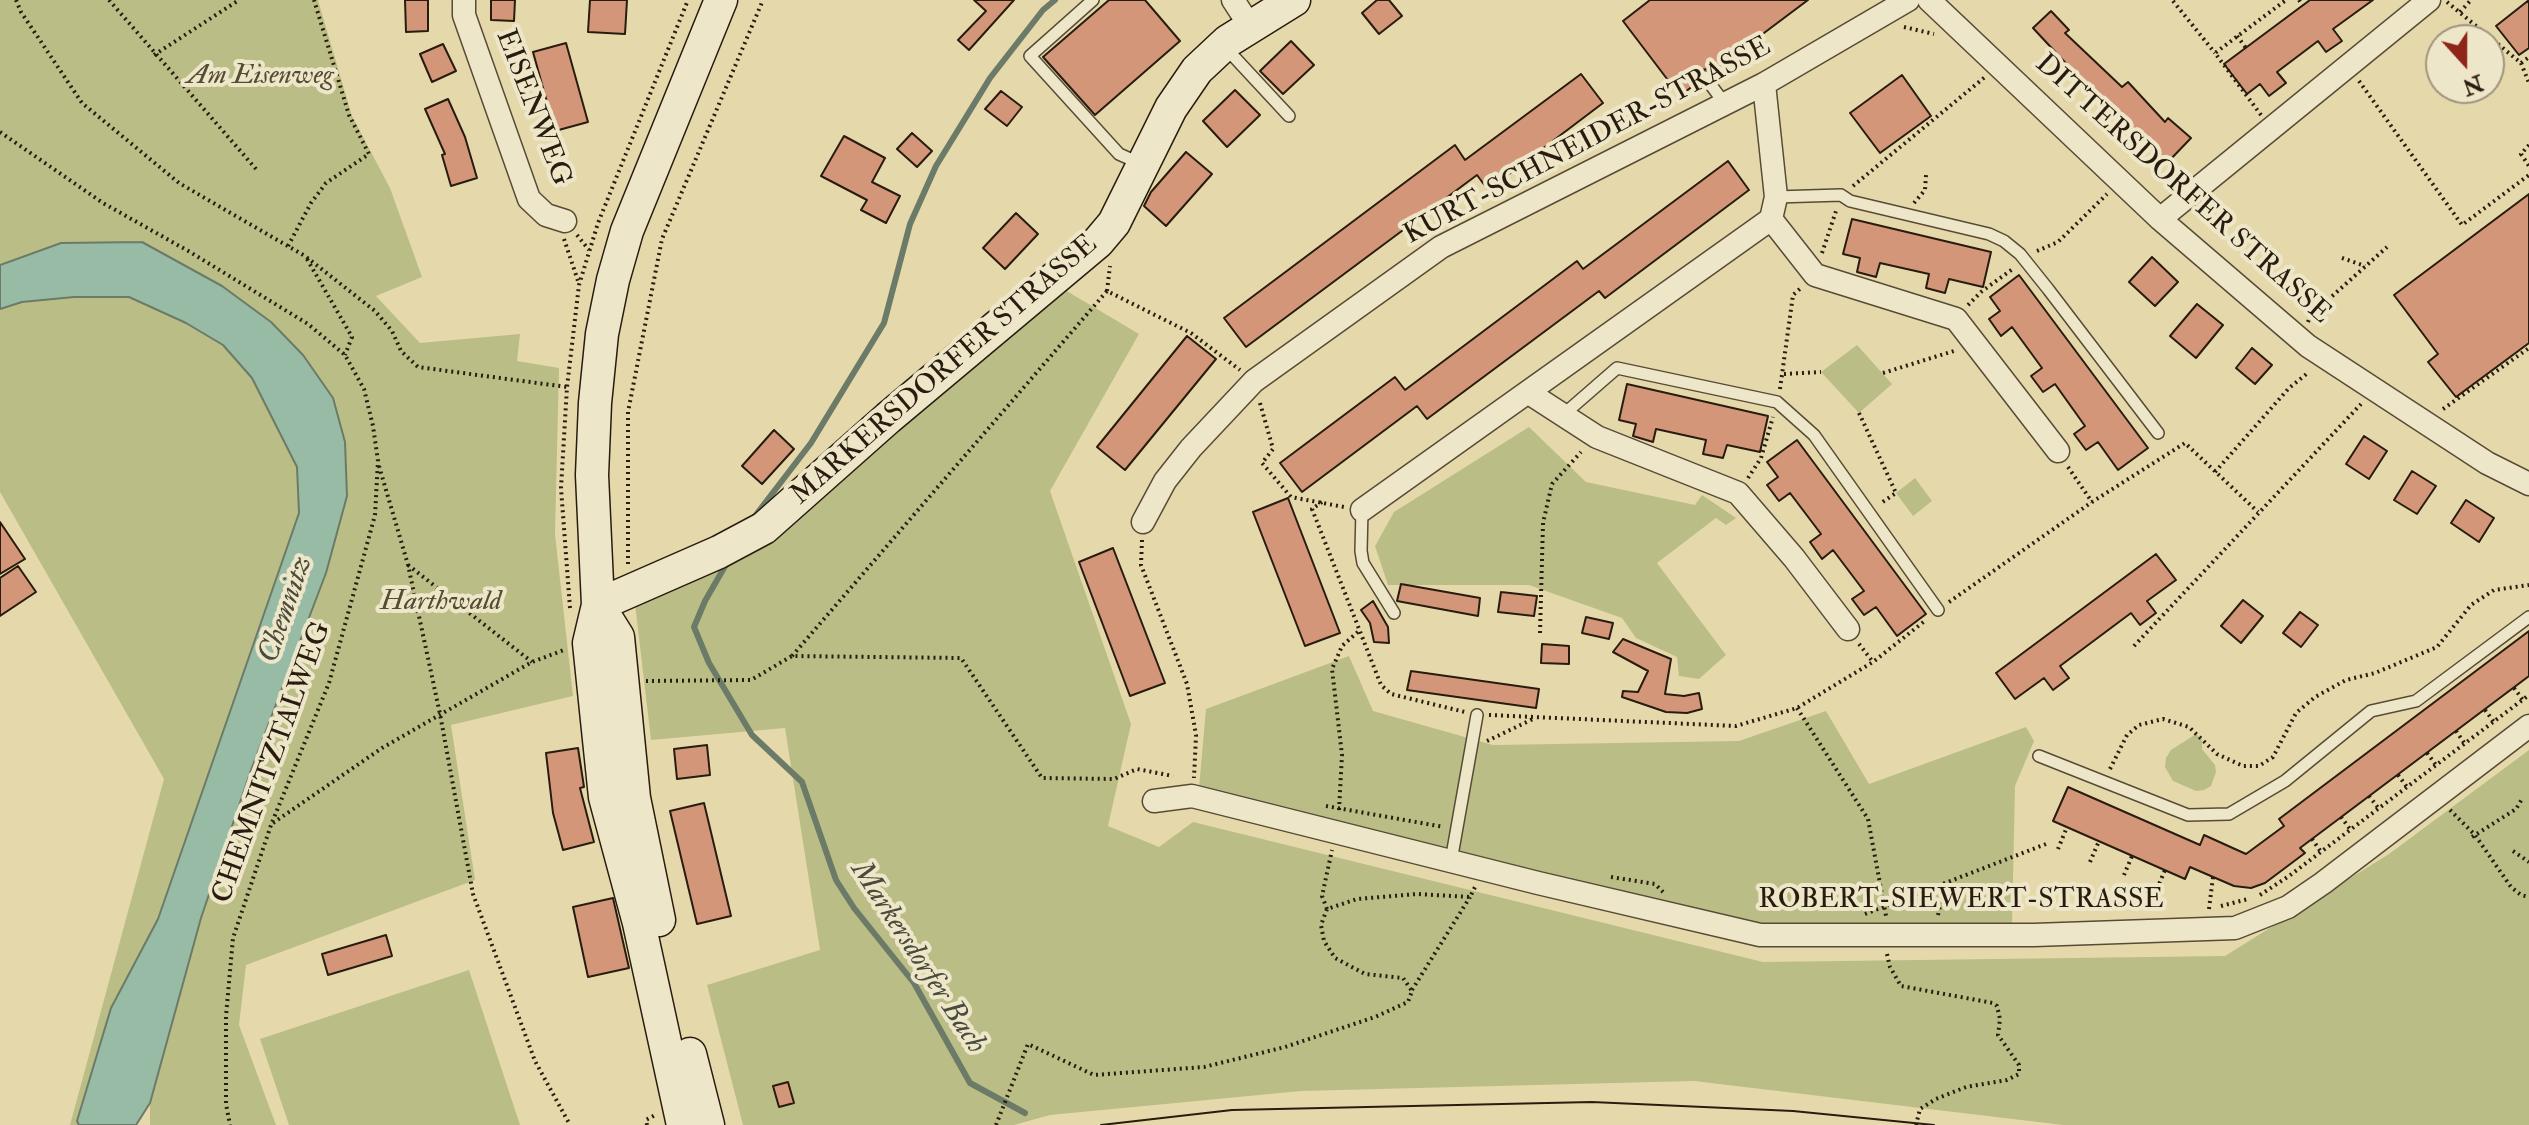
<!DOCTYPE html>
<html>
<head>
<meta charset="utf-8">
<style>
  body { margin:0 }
  #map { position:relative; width:2529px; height:1125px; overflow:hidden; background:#e5d9ac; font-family:"IM FELL Double Pica",serif }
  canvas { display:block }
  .north { position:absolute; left:2425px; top:24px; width:80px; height:80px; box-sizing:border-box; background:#eee6c9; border:2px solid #9f957f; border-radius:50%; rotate:159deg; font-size:22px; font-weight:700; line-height:32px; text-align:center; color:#281c0f }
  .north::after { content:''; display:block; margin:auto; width:28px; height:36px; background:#8f2418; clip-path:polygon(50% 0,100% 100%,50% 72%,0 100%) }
</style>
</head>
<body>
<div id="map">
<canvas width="2529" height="1125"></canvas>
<div class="north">N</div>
</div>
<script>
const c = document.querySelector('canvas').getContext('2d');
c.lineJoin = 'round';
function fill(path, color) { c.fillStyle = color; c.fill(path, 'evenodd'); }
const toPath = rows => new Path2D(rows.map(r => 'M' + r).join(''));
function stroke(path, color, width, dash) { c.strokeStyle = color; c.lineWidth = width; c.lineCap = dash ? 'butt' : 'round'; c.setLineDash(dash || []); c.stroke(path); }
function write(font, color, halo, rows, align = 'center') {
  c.font = font + ' "IM FELL Double Pica",serif'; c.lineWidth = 8; c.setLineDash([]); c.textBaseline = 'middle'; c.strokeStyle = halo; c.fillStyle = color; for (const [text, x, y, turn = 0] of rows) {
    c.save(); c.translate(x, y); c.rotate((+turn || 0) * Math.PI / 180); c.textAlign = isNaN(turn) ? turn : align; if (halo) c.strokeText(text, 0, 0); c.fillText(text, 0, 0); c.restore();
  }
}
fill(toPath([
  [0,0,318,0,352,116,390,188,422,277,376,296,420,343,520,334,517,361,559,368,555,534,573,696,451,725,475,880,246,965,239,1025,276,1125,150,1125,150,1103,201,918,347,496,345,442,333,398,303,356,271,322,222,286,142,242,61,243,0,265],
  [1060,287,1139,334,1050,491,1131,724,1108,826,1159,847,1193,822,1763,962,2225,956,2389,854,2529,750,2529,1125,2063,1125,1694,1081,1301,1091,1050,1115,1014,1125,743,1125,707,985,820,950,785,728,651,740,635,604,772,537],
  [74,297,129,297,186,323,223,345,252,378,297,467,299,514,158,919,111,1008,77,1121,79,1125,70,1125,164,779,0,492,0,309,22,302],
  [1857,345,1892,384,1859,413,1821,372],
  [1529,427,1586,482,1695,505,1702,495,1736,518,1726,525,1716,518,1657,563,1726,655,1699,679,1679,676,1677,657,1636,638,1622,618,1529,585,1388,585,1375,546,1394,512],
  [1915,478,1932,501,1913,516,1896,493],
  [1349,656,1373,711,1493,745,1739,741,1826,711,1869,784,2026,727,2034,741,2015,786,2012,927,1755,926,1199,788,1206,709],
  [2196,734,2202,739,2202,749,2215,765,2216,772,2211,786,2204,790,2196,791,2173,781,2165,767,2166,758,2171,750],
  [469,970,520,1125,289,1125,260,1039]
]), '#babe86');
const water = toPath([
  [142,242,222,286,271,322,303,355,333,398,345,442,347,496,326,573,251,770,201,918,150,1103,136,1125,79,1125,77,1121,111,1008,158,919,299,513,297,467,252,378,223,345,186,323,129,297,74,297,22,302,0,309,0,265,61,243,142,242]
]);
fill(water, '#97bba4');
stroke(water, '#6b7b68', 2);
stroke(toPath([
  [752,520,811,443,884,323,910,224,936,166,990,78,1043,10,1055,0],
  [728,561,705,601,694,627,709,663,752,735,802,782,836,880,854,908,914,983,970,1083,1025,1113]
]), '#6b7b68', 6);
const building = toPath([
  [405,0,428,0,428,31,406,32,405,0],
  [491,0,515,0,514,21,491,20,491,0],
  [590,0,627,0,625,34,588,32,590,0],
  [974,0,1014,0,969,50,958,40,986,11,974,0],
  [1109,0,1145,0,1180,41,1095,115,1043,57,1109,0],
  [1377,0,1389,0,1402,16,1379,34,1362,13,1377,0],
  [1650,0,1808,0,1712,72,1708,69,1701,70,1697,74,1698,82,1680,96,1623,21,1650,0],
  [2310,0,2373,0,2333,29,2342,41,2326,52,2318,41,2277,72,2286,83,2269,96,2260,84,2247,94,2224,64,2310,0],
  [2529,0,2529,48,2519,55,2496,26,2529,0],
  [2051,11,2069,30,2065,33,2122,87,2128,82,2165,122,2168,118,2191,138,2168,162,2128,126,2126,128,2033,28,2051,11],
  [1291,41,1314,65,1283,94,1260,71,1291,41],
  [566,43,588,122,555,131,533,52,566,43],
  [443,44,456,71,432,82,420,54,443,44],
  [1581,74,1603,103,1488,190,1477,175,1246,347,1224,318,1455,145,1465,160,1581,74],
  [1902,75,1931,116,1880,153,1850,113,1902,75],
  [1235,90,1260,115,1227,147,1203,121,1235,90],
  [1001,91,1022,107,1007,126,985,109,1001,91],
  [448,99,465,137,477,178,451,186,442,155,445,154,425,109,448,99],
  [912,133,932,151,917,167,897,149,912,133],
  [844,136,885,158,872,182,900,196,886,223,861,210,867,200,821,176,844,136],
  [1186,152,1212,174,1166,226,1144,206,1151,192,1186,152],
  [1728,161,1749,190,1605,298,1599,291,1427,419,1417,406,1302,492,1280,463,1395,377,1405,390,1577,261,1583,269,1728,161],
  [2529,194,2529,343,2456,397,2428,362,2438,354,2394,295,2529,194],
  [1016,213,1038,234,1005,269,983,248,1016,213],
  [1852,219,1991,252,1983,287,1949,279,1945,293,1926,288,1929,274,1880,263,1876,277,1857,272,1860,258,1843,254,1852,219],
  [2152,257,2178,282,2155,306,2129,282,2152,257],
  [2019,275,2148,448,2118,470,2098,442,2086,450,2074,434,2085,426,2055,384,2043,392,2031,376,2042,368,2012,327,2001,336,1989,319,2000,311,1990,297,2019,275],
  [2197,304,2223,325,2196,358,2170,336,2197,304],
  [1187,336,1216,359,1125,470,1097,447,1187,336],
  [2252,348,2272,365,2255,384,2236,368,2252,348],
  [1627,384,1768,416,1760,452,1727,445,1723,458,1703,454,1706,440,1656,429,1653,442,1633,436,1636,424,1619,420,1627,384],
  [774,430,794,449,762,484,742,466,774,430],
  [2364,436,2387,451,2369,479,2346,464,2364,436],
  [1797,440,1926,614,1897,636,1876,607,1864,615,1852,599,1864,591,1833,550,1822,559,1810,542,1821,534,1790,493,1779,501,1767,485,1778,477,1767,462,1797,440],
  [2412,471,2436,486,2417,514,2394,500,2412,471],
  [1288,498,1340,633,1305,646,1253,512,1288,498],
  [2466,500,2494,518,2479,542,2451,523,2466,500],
  [0,522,25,559,0,574,0,522],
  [1113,548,1165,683,1130,696,1079,562,1113,548],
  [2156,554,2176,580,2147,601,2156,613,2140,625,2131,613,2060,666,2069,678,2053,690,2044,678,2015,699,1996,673,2156,554],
  [18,566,36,592,0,616,0,578,18,566],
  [1401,584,1480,598,1478,616,1397,601,1401,584],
  [1501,592,1537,596,1534,616,1498,612,1501,592],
  [2243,600,2263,616,2241,643,2221,626,2243,600],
  [1373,601,1388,627,1389,643,1374,642,1370,623,1361,610,1373,601],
  [2300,612,2318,625,2301,647,2283,633,2300,612],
  [1586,617,1613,623,1609,639,1582,633,1586,617],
  [2529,631,2529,676,2300,848,2305,853,2265,883,2251,888,2234,886,2190,867,2185,879,2053,821,2068,787,2200,845,2204,835,2246,854,2284,826,2279,819,2529,631],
  [1623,639,1671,659,1665,694,1684,696,1699,693,1702,709,1687,713,1666,712,1622,697,1623,691,1638,692,1648,671,1613,652,1623,639],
  [1542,644,1569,646,1569,664,1541,663,1542,644],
  [1411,671,1539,689,1536,708,1407,690,1411,671],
  [707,745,710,775,677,779,674,749,707,745],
  [578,748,584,787,580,788,594,842,563,850,553,813,546,753,578,748],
  [704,803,731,916,697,924,670,811,704,803],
  [613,898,629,968,588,977,573,907,613,898],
  [386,935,392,956,328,975,322,954,386,935],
  [788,1082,794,1103,779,1107,773,1086,788,1082]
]);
fill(building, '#d39679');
stroke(building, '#281c0f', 2);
const lane = toPath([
  [1093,0,1030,56,1119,154,1139,163],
  [1224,46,1289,116],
  [1705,77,1725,104],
  [1776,197,1841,195,1850,201,1989,234,2004,241,2020,254,2048,289,2158,433],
  [1563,415,1617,368,1777,402,1814,435,1938,610],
  [1362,510,1361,551,1363,563,1394,613],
  [2039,756,2188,815,2229,814,2285,781,2371,711,2416,701,2529,617],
  [1451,861,1477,715]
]);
const street = toPath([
  [464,0,464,15,529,199,546,215,565,221],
  [1233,0,1250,26],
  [1929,0,2160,219,2308,346,2487,463,2529,484],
  [1771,219,1815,275,1956,319,2058,451],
  [2160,219,2429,0],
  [1529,393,1597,437,1738,493,1794,558,1848,629],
  [1362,510,1771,219,1776,197,1764,84],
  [1143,522,1165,481,1191,448,1254,381,1441,247,1764,84,1908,0],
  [1154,801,1192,796,1538,883,1760,935,2034,935,2235,928,2288,907,2323,883,2529,726]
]);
const secondary = toPath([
  [598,605,719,552,764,528,888,418,1098,242,1114,223,1171,108,1197,70,1228,41,1294,0],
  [598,605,618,637,634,798,659,920],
  [690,1054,708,1125],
  [683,1125,639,923,605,797,589,643,598,605,592,475,595,403,602,334,613,280,627,231,721,0]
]);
stroke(lane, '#574b36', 14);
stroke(street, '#574b36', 25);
stroke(secondary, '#281c0f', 35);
stroke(toPath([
  [16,0,21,12,82,103,179,183,305,256,375,311,392,331,401,351,418,367,567,387],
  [109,0,256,169],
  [2299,0,2303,6],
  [2173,1,2215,53],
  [2447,2,2521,63,2529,57],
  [2460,12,2471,0],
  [1904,27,1934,34],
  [2237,36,2246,48],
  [154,55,239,0],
  [2521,63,2529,83],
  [2359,81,2462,225,2529,175],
  [2261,115,2215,53,2286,0],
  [0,132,103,203,190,252,308,324,345,355,364,389,373,426,378,461,375,515,329,683,271,825,233,938,226,1016,226,1104,230,1125],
  [2529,145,2521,154,2529,166],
  [1853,186,1985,77],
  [1914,203,1925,190,1926,175],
  [577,235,589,250],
  [564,239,579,284],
  [288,246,311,203,326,183,369,154,349,115,314,0],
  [2037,251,2058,242,2107,194],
  [1822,253,1837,208],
  [2342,258,2365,266],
  [307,259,352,337,345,355],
  [1107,291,1110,266],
  [1968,305,1981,292,2014,268],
  [2308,322,2310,316,2387,247],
  [1883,373,1957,350],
  [1784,374,1821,372],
  [1780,389,1793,295,1802,287],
  [1260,403,1273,449,1262,463,1291,497,1344,507],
  [2443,409,2529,348],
  [1859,413,1896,493,1881,503],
  [379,466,408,565,440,714,473,894,535,1061,570,1125],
  [2068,467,2092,502],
  [2215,472,2289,388,2309,372],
  [1748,478,1761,458,1773,417],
  [1322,502,1312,509,1381,685,1391,694,1465,712],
  [1142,540,1141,565,1187,684,1196,735,1194,778],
  [628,564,628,412,662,239,763,0],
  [408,565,532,662],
  [1949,602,2092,502,2185,443,2258,512],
  [570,608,561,488,567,387,579,285,598,223,688,0],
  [1540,633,1543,523,1552,484,1581,452],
  [1859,644,1873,662],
  [2134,646,2361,404],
  [792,656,1107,291,1191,333,1240,370],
  [646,681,751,680,792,656,961,658,1042,778,1114,779,1137,769,1173,776],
  [2514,688,2523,700],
  [1797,708,1868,819,1886,916],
  [2485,710,2494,722],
  [1489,715,1736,726,1797,708,1873,662,1926,620],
  [2456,731,2465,744],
  [1487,741,1533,719],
  [2427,753,2436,765],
  [2110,769,2127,735,2139,725,2163,719,2189,727,2217,754,2243,766,2259,766,2273,757,2296,713,2315,697,2346,680,2375,673,2437,647,2471,605,2494,590,2529,585],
  [2398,775,2407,787],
  [2369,796,2379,809],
  [1326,806,1444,827],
  [1339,810,1342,755,1332,669,1342,646,1360,630],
  [2450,810,2475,835,2511,887,2521,895,2529,897],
  [2341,817,2350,829],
  [273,823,382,748,532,662,564,650],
  [2472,837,2516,809,2522,799],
  [2312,839,2321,852],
  [2058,849,2067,827],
  [2513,851,2529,862],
  [2090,862,2099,841],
  [2124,875,2132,856],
  [1611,877,1655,884,1663,892],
  [2157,889,2165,870],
  [2260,895,2289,876,2529,695],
  [2221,906,2248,899],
  [1327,909,1322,896,1332,850],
  [2209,909,2213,877],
  [1865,914,2046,844],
  [1938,915,1945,882],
  [1887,954,1890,967,1901,986,1993,1003,1997,1006,2000,1019,1998,1035,2019,1065,2019,1074,2007,1080,1966,1087,1936,1099,1920,1109,1916,1125],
  [1412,990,1470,897],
  [647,1125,646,1120,655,1115],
  [996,1125,1028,1044,1094,1075,1204,1067,1285,1047,1375,1017,1408,1002,1412,991,1403,978,1365,974,1335,958,1324,941,1321,925,1327,909,1357,899,1417,894,1470,897,1475,887]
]), '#281c0f', 4, [2, 4]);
stroke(lane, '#eee6c9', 11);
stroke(street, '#eee6c9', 22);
stroke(secondary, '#eee6c9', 32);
stroke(toPath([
  [1101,1125,1232,1110,1592,1102,1793,1111,1934,1125]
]), '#281c0f', 2);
write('italic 28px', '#544d33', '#eee6c9', [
  ["Am Eisenweg",260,77],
  ["Harthwald",441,603]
]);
write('28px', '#281c0f', '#eee6c9', [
  ["EISENWEG",532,108,69],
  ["KURT-SCHNEIDER-STRASSE",1588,142,-28],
  ["DITTERSDORFER STRASSE",2182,190,42],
  ["MARKERSDORFER STRASSE",945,371,-41],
  ["CHEMNITZTALWEG",273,763,-70],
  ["ROBERT-SIEWERT-STRASSE",1961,901]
]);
write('italic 30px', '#494c3c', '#eee6c9', [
  ["Chemnitz",287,610,-71],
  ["Markersdorfer Bach",917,958,57]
]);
</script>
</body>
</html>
